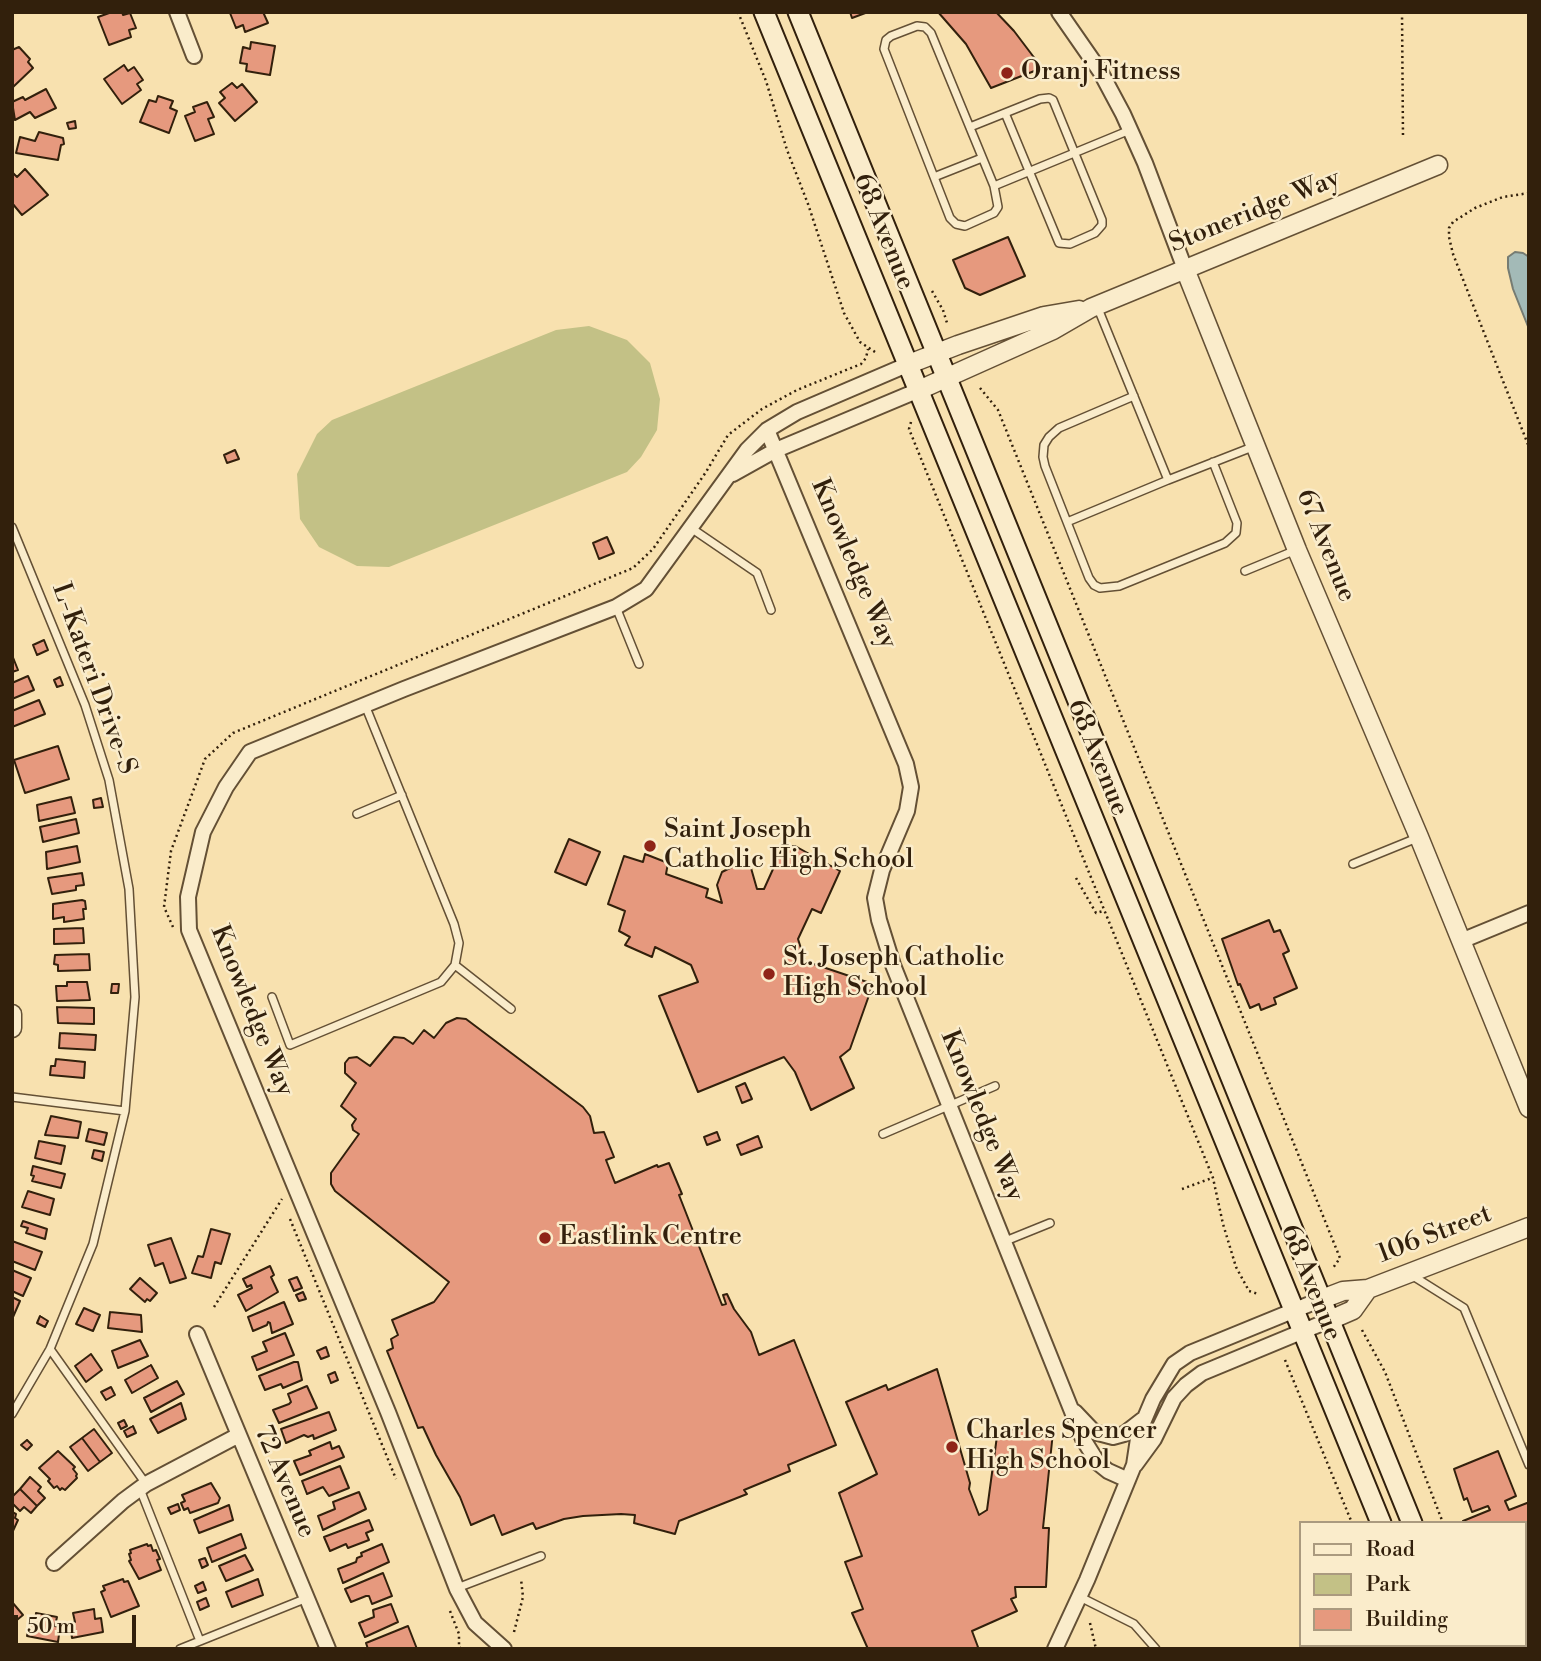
<!DOCTYPE html>
<html>
<head>
<meta charset="utf-8">
<style>
  body { margin:0 }
  #map { position:relative; width:1541px; height:1661px; overflow:hidden; background:#f8e1af; font-family:"Libre Bodoni",serif }
  canvas { display:block }
  .frame { position:absolute; inset:0; border:14px solid #32200c; pointer-events:none }
  .legend { position:absolute; left:1299px; top:1521px; width:228px; height:126px; box-sizing:border-box; background:#faeccb; border:2px solid #aa9a7f; margin:0; padding:9px 12px; list-style:none; font-size:21px; color:#32200c }
  .legend li { display:flex; align-items:center; gap:14px; height:35px }
  .legend b { width:35px; border:2px solid #aa9a7f }
  .scale { position:absolute; left:14px; top:1615px; width:122px; height:32px; box-sizing:border-box; border:4px solid #32200c; border-top:0; padding-left:9px; font-size:21px; line-height:24px; white-space:nowrap; color:#32200c; -webkit-text-stroke:5px #faeccb; paint-order:stroke }
</style>
</head>
<body>
<div id="map">
<canvas width="1541" height="1661"></canvas>
<div class="frame"></div>
<ul class="legend">
<li><b style="height:9px;background:#faeccb"></b>Road</li>
<li><b style="height:19px;background:#c3c186"></b>Park</li>
<li><b style="height:19px;background:#e6997e"></b>Building</li>
</ul>
<div class="scale">50 m</div>
</div>
<script>
const c = document.querySelector('canvas').getContext('2d');
c.lineJoin = 'round';
function fill(path, color) { c.fillStyle = color; c.fill(path, 'evenodd'); }
const toPath = rows => new Path2D(rows.map(r => 'M' + r).join(''));
function stroke(path, color, width, dash) { c.strokeStyle = color; c.lineWidth = width; c.lineCap = dash ? 'butt' : 'round'; c.setLineDash(dash || []); c.stroke(path); }
function write(font, color, halo, rows, align = 'center') {
  c.font = font + ' "Libre Bodoni",serif'; c.lineWidth = 5; c.setLineDash([]); c.textBaseline = 'middle'; c.strokeStyle = halo; c.fillStyle = color; for (const [text, x, y, turn = 0] of rows) {
    c.save(); c.translate(x, y); c.rotate((+turn || 0) * Math.PI / 180); c.textAlign = isNaN(turn) ? turn : align; if (halo) c.strokeText(text, 0, 0); c.fillText(text, 0, 0); c.restore();
  }
}
fill(toPath([
  [589,326,627,340,650,363,660,399,657,430,641,457,627,472,389,567,357,566,319,547,300,519,297,474,317,434,332,420,556,330],
  [1529,1595,1529,1649,1512,1649,1511,1645,1525,1645,1525,1596]
]), '#c3c186');
const water = toPath([
  [1515,252,1523,253,1529,257,1529,329,1513,289,1508,268,1508,257,1515,252]
]);
fill(water, '#a3bab7');
stroke(water, '#767c73', 2);
const building = toPath([
  [112,12,122,12,123,15,130,13,136,28,129,30,131,37,109,45,98,17,112,12],
  [263,12,268,23,245,32,243,25,236,28,230,13,263,12],
  [850,12,868,12,852,18,850,12],
  [938,12,996,12,1014,31,1042,68,991,88,966,44,938,12],
  [251,42,275,46,270,75,246,71,247,64,240,63,243,47,250,49,251,42],
  [19,47,30,59,28,62,33,68,12,88,12,50,19,47],
  [124,65,128,71,134,67,143,80,137,84,141,90,122,104,104,79,124,65],
  [232,83,237,88,242,84,257,102,235,121,219,103,225,98,220,92,232,83],
  [46,89,56,108,35,118,30,112,15,120,12,102,23,97,25,100,46,89],
  [158,96,173,101,170,108,177,111,169,133,140,122,149,100,156,102,158,96],
  [207,102,214,117,208,119,214,134,195,141,185,116,195,112,193,107,207,102],
  [75,121,76,128,69,129,67,123,75,121],
  [39,132,63,138,64,144,61,145,58,160,16,153,20,137,35,141,39,132],
  [25,169,48,195,22,215,12,203,12,172,17,177,25,169],
  [1008,237,1025,276,980,295,965,288,953,260,1008,237],
  [235,450,239,459,227,463,224,455,235,450],
  [607,537,614,553,599,559,593,543,607,537],
  [44,640,48,650,37,655,33,645,44,640],
  [12,655,18,670,12,672,12,655],
  [28,676,34,690,12,699,12,683,28,676],
  [60,677,63,685,57,687,54,680,60,677],
  [39,700,45,714,12,727,12,711,39,700],
  [58,746,69,779,25,793,14,760,58,746],
  [71,797,75,813,39,821,37,805,71,797],
  [101,798,103,807,94,808,93,800,101,798],
  [76,819,79,833,43,842,40,827,76,819],
  [569,839,600,852,586,885,555,872,569,839],
  [77,846,80,862,47,869,46,852,77,846],
  [795,846,840,871,821,913,812,909,798,939,805,961,873,984,850,1049,840,1057,854,1088,811,1110,795,1072,784,1057,698,1092,659,996,698,982,691,965,655,947,652,957,625,945,630,937,619,931,625,911,608,904,624,856,643,862,645,854,668,863,666,874,708,889,706,897,722,903,717,885,722,872,736,865,745,866,751,868,757,889,764,889,783,847,795,846],
  [82,873,84,885,76,886,76,890,52,894,48,878,82,873],
  [82,900,85,901,86,909,83,909,84,919,64,922,64,917,53,919,53,904,82,900],
  [1269,920,1274,932,1280,930,1289,951,1283,954,1297,988,1274,998,1276,1004,1261,1010,1259,1004,1250,1008,1240,984,1238,985,1222,939,1269,920],
  [83,928,84,943,54,944,54,929,83,928],
  [89,954,90,970,58,971,58,965,54,964,55,955,89,954],
  [67,982,87,982,90,1000,57,1001,56,986,67,986,67,982],
  [112,984,119,984,118,993,111,993,112,984],
  [57,1007,94,1008,94,1024,58,1023,57,1007],
  [457,1018,466,1019,583,1107,590,1116,594,1133,604,1132,614,1157,606,1160,615,1183,657,1165,658,1167,669,1163,682,1194,679,1195,722,1305,726,1304,723,1295,727,1294,734,1309,751,1332,759,1355,794,1340,836,1445,788,1465,790,1471,744,1490,747,1494,679,1521,675,1534,634,1523,635,1515,621,1514,583,1516,564,1519,536,1529,533,1523,502,1535,494,1515,471,1525,460,1497,436,1455,423,1427,418,1428,387,1351,393,1348,391,1339,398,1335,392,1320,434,1302,449,1282,335,1191,331,1184,331,1173,359,1134,353,1130,352,1125,356,1119,341,1106,356,1083,345,1073,345,1063,349,1058,357,1057,370,1066,394,1037,404,1038,413,1044,424,1030,434,1038,446,1023,457,1018],
  [60,1033,96,1035,95,1050,59,1048,60,1033],
  [56,1059,85,1062,84,1078,50,1075,51,1066,55,1066,56,1059],
  [745,1083,752,1099,742,1103,736,1087,745,1083],
  [51,1116,81,1122,78,1138,45,1135,51,1116],
  [89,1129,107,1133,104,1145,86,1141,89,1129],
  [717,1132,720,1140,707,1145,704,1137,717,1132],
  [758,1136,762,1147,741,1155,737,1145,758,1136],
  [39,1141,65,1146,61,1164,35,1158,39,1141],
  [94,1150,104,1152,102,1161,92,1158,94,1150],
  [33,1166,65,1174,61,1188,32,1181,34,1176,31,1175,33,1166],
  [28,1191,54,1199,50,1215,22,1207,28,1191],
  [23,1221,47,1229,45,1239,26,1233,28,1228,21,1226,23,1221],
  [211,1229,230,1234,221,1264,215,1262,211,1278,192,1273,198,1256,203,1257,211,1229],
  [171,1238,186,1278,170,1283,163,1263,155,1266,148,1245,171,1238],
  [12,1241,42,1252,35,1270,12,1261,12,1241],
  [270,1266,274,1275,271,1277,278,1292,246,1311,238,1295,252,1288,251,1285,247,1287,243,1279,270,1266],
  [12,1270,31,1278,23,1296,12,1291,12,1270],
  [297,1277,302,1288,294,1291,289,1280,297,1277],
  [140,1278,157,1293,150,1301,147,1299,145,1302,130,1289,140,1278],
  [303,1292,306,1299,299,1301,296,1295,303,1292],
  [12,1297,20,1301,13,1317,12,1317,12,1297],
  [284,1302,293,1324,272,1333,270,1323,268,1322,267,1325,253,1331,248,1317,284,1302],
  [84,1308,100,1315,93,1331,76,1324,84,1308],
  [110,1312,141,1315,142,1332,108,1328,110,1312],
  [40,1316,48,1321,45,1327,37,1323,40,1316],
  [285,1333,294,1355,257,1370,252,1357,267,1351,263,1342,285,1333],
  [140,1340,148,1356,118,1368,112,1351,140,1340],
  [326,1347,329,1356,321,1359,317,1351,326,1347],
  [91,1354,102,1370,86,1382,75,1366,91,1354],
  [294,1362,298,1362,302,1380,283,1388,281,1384,265,1390,259,1376,294,1362],
  [151,1365,158,1378,132,1393,125,1380,151,1365],
  [937,1369,970,1483,969,1489,979,1515,987,1510,997,1436,1004,1437,1003,1429,1053,1432,1043,1528,1049,1528,1046,1587,1015,1587,1016,1597,1011,1599,1017,1611,972,1631,978,1647,975,1649,868,1649,852,1613,863,1609,845,1562,862,1556,839,1493,877,1474,846,1402,886,1385,888,1390,937,1369],
  [335,1372,338,1380,331,1383,328,1375,335,1372],
  [177,1381,184,1394,151,1412,144,1398,177,1381],
  [307,1386,317,1408,279,1423,273,1410,289,1404,291,1402,288,1394,307,1386],
  [111,1387,115,1395,106,1400,101,1392,111,1387],
  [181,1403,186,1419,158,1433,150,1419,181,1403],
  [329,1412,336,1430,314,1439,313,1435,308,1437,304,1435,286,1443,281,1429,329,1412],
  [124,1420,127,1426,121,1429,118,1423,124,1420],
  [133,1426,136,1433,127,1437,124,1431,133,1426],
  [94,1429,112,1453,100,1462,82,1438,94,1429],
  [82,1438,100,1462,88,1471,70,1447,82,1438],
  [27,1440,32,1445,27,1450,21,1445,27,1440],
  [330,1442,332,1449,339,1446,344,1457,300,1475,294,1461,311,1455,309,1451,330,1442],
  [58,1451,75,1467,73,1469,77,1474,76,1476,77,1478,65,1490,62,1488,60,1490,57,1486,54,1488,48,1481,50,1479,39,1468,58,1451],
  [1498,1451,1516,1496,1505,1501,1509,1510,1527,1503,1529,1504,1529,1571,1525,1572,1525,1523,1464,1523,1463,1521,1490,1510,1488,1506,1472,1512,1467,1498,1464,1500,1454,1469,1498,1451],
  [340,1466,349,1488,329,1496,323,1487,307,1494,302,1481,340,1466],
  [30,1477,41,1487,38,1491,45,1498,37,1506,20,1489,30,1477],
  [211,1483,220,1498,218,1503,190,1513,188,1508,184,1510,181,1503,185,1501,182,1495,211,1483],
  [20,1489,37,1506,31,1513,24,1507,20,1511,12,1503,12,1497,20,1489],
  [359,1492,366,1509,323,1530,318,1516,335,1509,333,1502,359,1492],
  [178,1504,180,1510,171,1514,168,1508,178,1504],
  [229,1505,233,1520,199,1533,194,1520,229,1505],
  [12,1512,16,1514,15,1518,18,1520,12,1533,12,1512],
  [369,1520,373,1530,366,1533,369,1540,348,1548,346,1544,330,1551,324,1537,369,1520],
  [241,1534,246,1548,212,1562,207,1548,241,1534],
  [147,1544,148,1546,151,1545,153,1551,156,1550,160,1559,157,1560,161,1570,139,1579,129,1561,131,1560,129,1554,131,1553,130,1550,147,1544],
  [382,1544,389,1562,343,1583,338,1569,356,1562,357,1558,362,1556,361,1553,382,1544],
  [245,1555,253,1570,226,1581,219,1566,245,1555],
  [205,1558,208,1565,202,1568,199,1560,205,1558],
  [383,1573,392,1596,372,1604,369,1596,366,1596,351,1602,345,1589,383,1573],
  [123,1579,124,1582,128,1581,139,1606,111,1617,101,1592,105,1590,103,1586,123,1579],
  [258,1579,263,1595,232,1607,226,1592,258,1579],
  [203,1582,206,1590,198,1593,195,1586,203,1582],
  [206,1598,209,1606,200,1610,197,1602,206,1598],
  [12,1602,23,1615,12,1624,12,1602],
  [391,1604,398,1622,365,1637,359,1623,374,1617,373,1610,391,1604],
  [94,1609,95,1619,101,1618,103,1632,72,1638,70,1623,75,1622,73,1613,94,1609],
  [36,1613,57,1617,55,1626,60,1627,58,1642,27,1636,30,1622,35,1623,36,1613],
  [408,1626,417,1649,368,1649,366,1643,408,1626]
]);
fill(building, '#e6997e');
stroke(building, '#32200c', 2);
const service = toPath([
  [970,127,1005,113,1059,243,1070,244,1095,233,1102,225,1102,220,1053,100,1049,98,1040,99,1005,113],
  [934,177,982,158],
  [994,186,998,207,994,213,965,226,956,224,950,218,884,49,886,40,891,36,917,26,925,27,931,33,994,186,1130,130],
  [1097,306,1168,480,1255,446],
  [1134,396,1059,428,1049,437,1044,445,1043,457,1045,466,1067,522,1168,480],
  [1067,522,1089,578,1094,585,1100,588,1119,586,1225,543,1236,533,1237,523,1213,462],
  [12,527,85,705,109,780,129,889,135,997,125,1111,93,1244,50,1349,12,1414],
  [691,528,757,573,771,610],
  [1245,571,1296,550],
  [616,607,639,664],
  [357,814,402,795],
  [1353,864,1417,838],
  [455,965,511,1009],
  [272,997,290,1045,441,982,455,965,459,943,454,924,365,705],
  [12,1097,125,1111],
  [883,1134,995,1086],
  [1003,1242,1050,1223],
  [1413,1276,1464,1308,1529,1465],
  [50,1349,146,1484],
  [140,1489,200,1641],
  [457,1588,541,1556],
  [1080,1597,1134,1624,1156,1649],
  [180,1649,307,1598]
]);
const minor = toPath([
  [177,12,194,56],
  [1059,12,1100,71,1123,114,1145,163,1185,269],
  [767,430,906,764,911,787,907,811,882,870,875,898,879,920,893,965,1083,1439,1098,1463,1108,1471,1128,1480],
  [733,474,776,450,919,390],
  [1461,941,1529,913],
  [197,1334,328,1649],
  [1075,1412,1094,1432,1113,1437,1124,1434,1142,1420],
  [1135,1465,1154,1439,1174,1398,1186,1385,1202,1373,1330,1320],
  [54,1563,123,1501,146,1484,237,1436],
  [504,1649,475,1623,457,1589,388,1412,189,930,188,897,203,832,226,787,250,752,404,689,616,607,646,589,747,450,767,430,797,412,909,364],
  [1055,1649,1087,1580,1134,1465,1139,1432,1153,1399,1174,1364,1190,1353,1322,1299]
]);
const tertiary = toPath([
  [1185,269,1297,550,1419,837,1529,1108],
  [909,364,958,345,1044,316,1079,310],
  [919,390,1053,330,1091,308,1438,165],
  [12,1014,12,1028],
  [1322,1299,1343,1291,1368,1289],
  [1330,1320,1353,1310,1368,1289,1529,1227]
]);
const secondary = toPath([
  [764,12,1381,1523],
  [798,12,1412,1523],
  [1432,1645,1433,1649],
  [1462,1645,1464,1649]
]);
stroke(service, '#645035', 10);
stroke(minor, '#645035', 18);
stroke(tertiary, '#645035', 21);
stroke(secondary, '#32200c', 23);
stroke(toPath([
  [738,12,766,81,787,150,808,204,844,313,860,342,875,352],
  [1402,12,1403,138],
  [1529,193,1503,197,1475,208,1453,222,1449,228,1449,237,1453,254,1529,447],
  [932,291,943,310,947,323],
  [980,388,998,410,1340,1258,1333,1268],
  [911,422,909,429,1213,1178,1223,1224,1236,1267,1249,1291,1258,1294],
  [1076,878,1096,913,1103,911],
  [173,927,164,907,171,851,205,759,233,733,633,568,653,549,706,472,728,435,762,409,797,390,861,364,866,358,868,349],
  [1182,1189,1212,1178],
  [290,1219,396,1479],
  [214,1307,282,1199],
  [1362,1330,1385,1372,1443,1523],
  [1285,1360,1352,1523],
  [450,1611,459,1634,459,1647,462,1649],
  [1090,1623,1096,1649],
  [514,1632,523,1597,521,1579],
  [1368,1645,1376,1649],
  [1402,1645,1404,1649],
  [1486,1645,1487,1649]
]), '#32200c', 2.5, [2, 3.5]);
stroke(service, '#faeccb', 7);
stroke(minor, '#faeccb', 14);
stroke(tertiary, '#faeccb', 18);
stroke(secondary, '#faeccb', 19);
for (const [x, y, r, color] of [
  [1007,73,7,"#8f2418"],
  [650,846,7,"#8f2418"],
  [769,974,7,"#8f2418"],
  [545,1238,7,"#8f2418"],
  [952,1447,7,"#8f2418"]
]) { const dot = new Path2D(); dot.arc(x, y, r, 0, 2 * Math.PI); c.fillStyle = color; c.fill(dot); stroke(dot, '#faeccb', 2.5); }
write('26px', '#32200c', '#faeccb', [
  ["Oranj Fitness",1021,73],
  ["Saint Joseph",664,831],
  ["Catholic High School",664,861],
  ["St. Joseph Catholic",783,959],
  ["High School",783,989],
  ["Eastlink Centre",559,1238],
  ["Charles Spencer",966,1432],
  ["High School",966,1462]
], 'left');
write('26px', '#32200c', '#faeccb', [
  ["Stoneridge Way",1255,212,-22],
  ["68 Avenue",883,232,68],
  ["67 Avenue",1325,546,68],
  ["Knowledge Way",853,564,67],
  ["L-Kateri Drive-S",93,679,70],
  ["68 Avenue",1097,758,68],
  ["Knowledge Way",251,1011,68],
  ["Knowledge Way",981,1116,68],
  ["106 Street",1435,1235,-21],
  ["68 Avenue",1310,1283,68],
  ["72 Avenue",284,1482,67]
]);
</script>
</body>
</html>
